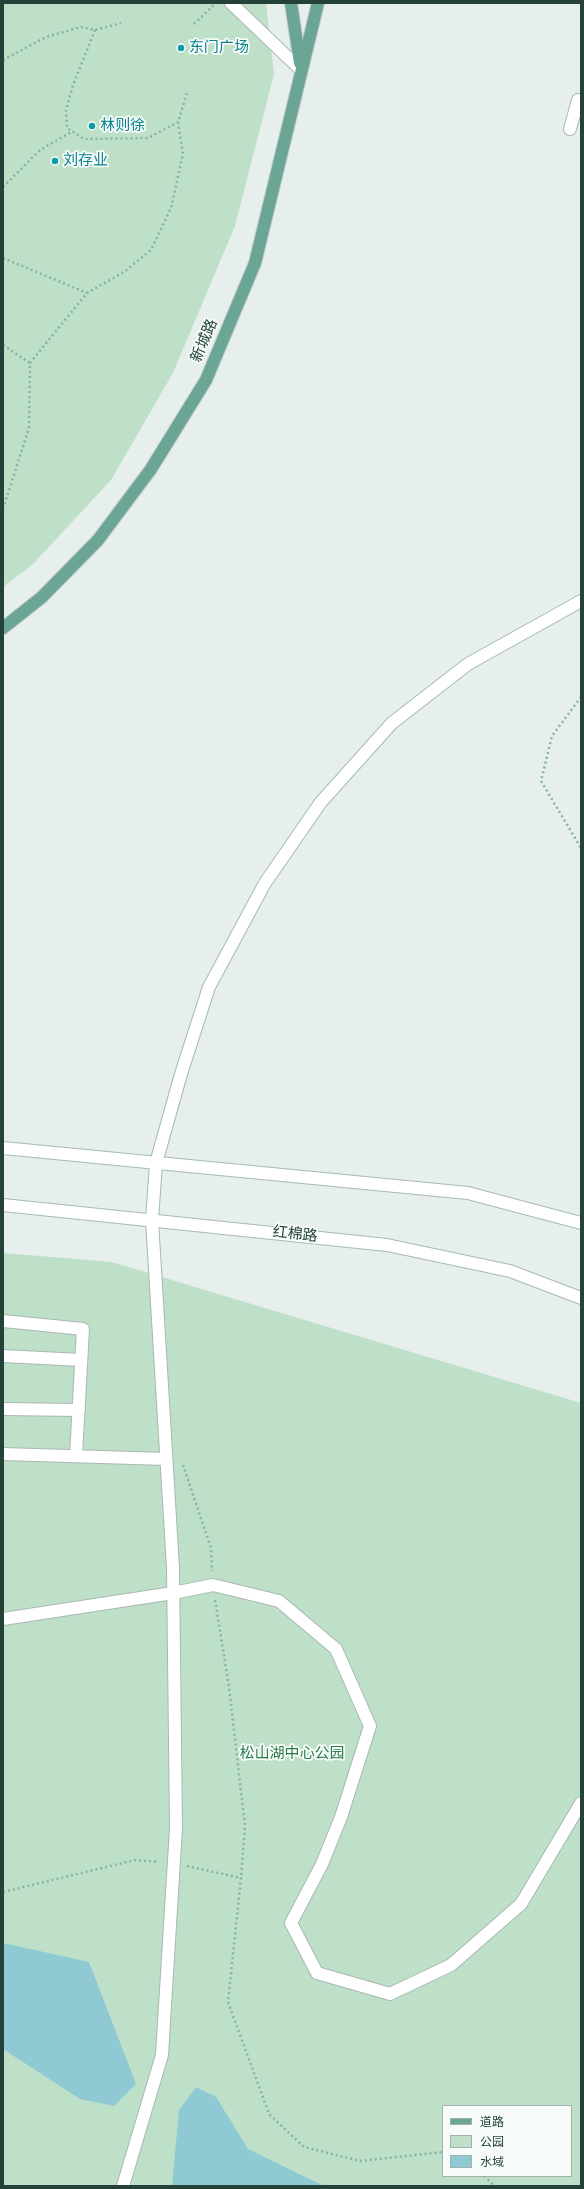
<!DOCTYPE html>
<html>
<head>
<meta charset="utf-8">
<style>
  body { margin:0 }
  #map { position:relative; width:584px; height:2189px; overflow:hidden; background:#e6efeb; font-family:"Titillium Web","Noto Sans SC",sans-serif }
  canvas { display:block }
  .frame { position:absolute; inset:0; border:4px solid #24423a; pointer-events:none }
  .legend { position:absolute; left:442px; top:2105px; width:130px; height:72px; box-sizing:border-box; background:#f7fbf9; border:1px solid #a3b1ad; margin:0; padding:5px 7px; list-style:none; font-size:12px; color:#24423a }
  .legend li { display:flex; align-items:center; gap:8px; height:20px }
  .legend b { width:20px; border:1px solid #a3b1ad }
</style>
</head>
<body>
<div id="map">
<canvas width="584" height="2189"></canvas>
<div class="frame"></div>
<ul class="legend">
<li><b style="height:5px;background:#6aa596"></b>道路</li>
<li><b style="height:11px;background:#bfe0c8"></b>公园</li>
<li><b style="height:11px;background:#8ec9d4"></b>水域</li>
</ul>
</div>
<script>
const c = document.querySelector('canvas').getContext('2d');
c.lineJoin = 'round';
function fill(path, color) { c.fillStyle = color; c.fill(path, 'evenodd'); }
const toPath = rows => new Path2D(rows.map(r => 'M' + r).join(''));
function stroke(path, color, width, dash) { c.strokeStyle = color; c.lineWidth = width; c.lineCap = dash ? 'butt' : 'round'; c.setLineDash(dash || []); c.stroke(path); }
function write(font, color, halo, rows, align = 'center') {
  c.font = font + ' "Titillium Web","Noto Sans SC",sans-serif'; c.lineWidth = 3.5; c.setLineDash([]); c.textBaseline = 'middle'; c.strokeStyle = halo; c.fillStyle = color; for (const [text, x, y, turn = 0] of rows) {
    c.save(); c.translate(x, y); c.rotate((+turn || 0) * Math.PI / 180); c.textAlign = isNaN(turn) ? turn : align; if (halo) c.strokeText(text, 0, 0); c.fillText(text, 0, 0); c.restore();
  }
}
fill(toPath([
  [6,3,266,3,274,74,235,226,173,373,111,480,32,565,3,587,3,5],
  [3,1253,112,1262,581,1403,581,2186,3,2186],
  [443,2106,571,2106,571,2176,443,2176]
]), '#bfe0c8');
fill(toPath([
  [3,1943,89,1962,136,2084,114,2106,80,2099,3,2049],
  [196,2087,216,2097,248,2149,324,2186,172,2186,179,2110]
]), '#8ec9d4');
const street = toPath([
  [231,3,301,70],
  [570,129,578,100,581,101],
  [3,1321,83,1329,76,1456],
  [3,1356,81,1360],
  [3,1409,79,1410],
  [3,1454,166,1459],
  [3,1619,173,1593,213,1585,279,1601,336,1649,370,1726,341,1817,322,1864,291,1923,317,1973,390,1994,451,1965,521,1904,581,1803],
  [123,2186,162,2055,176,1828,173,1568,152,1220]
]);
const secondary = toPath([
  [3,1148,468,1193,581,1223],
  [3,1205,387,1245,510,1271,581,1298],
  [152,1220,156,1163,181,1074,209,987,265,883,321,802,392,723,468,664,581,601]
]);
const primary = toPath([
  [291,3,300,63],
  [3,628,42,597,98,540,151,469,206,380,255,263,318,3]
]);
stroke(street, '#a8b8b2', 14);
stroke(secondary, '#a4bbb3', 14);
stroke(primary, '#c2cac8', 14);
stroke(toPath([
  [194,24,216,3],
  [95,30,73,85,66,110,67,128,84,139,148,138,178,122],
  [3,60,46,37,81,27,95,30,121,23],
  [3,187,40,150,73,131],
  [3,258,87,293],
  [3,345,30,363],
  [3,509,29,428,30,363,87,293,124,272,151,250,171,208,183,154,178,122,187,93],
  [581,697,552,736,541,781,581,848],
  [183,1465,211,1548,212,1571],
  [215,1600,229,1687,245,1826,241,1878],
  [187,1866,241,1878,228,2002,269,2114,304,2147,360,2161,443,2152],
  [3,1892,135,1860,159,1862],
  [484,2176,495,2186]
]), '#86b3a5', 2.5, [2, 3]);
stroke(street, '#fff', 12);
stroke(secondary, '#fff', 12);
stroke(primary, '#6aa596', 12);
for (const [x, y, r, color] of [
  [181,48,4,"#0f9aa8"],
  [92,126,4,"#0f9aa8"],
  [55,161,4,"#0f9aa8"]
]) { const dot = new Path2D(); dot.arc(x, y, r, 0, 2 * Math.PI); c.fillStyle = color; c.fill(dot); stroke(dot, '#f7fbf9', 1.5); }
write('15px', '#0d838f', '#f7fbf9', [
  ["东门广场",189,48],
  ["林则徐",100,126],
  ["刘存业",63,161]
], 'left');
write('15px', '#24423a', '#f7fbf9', [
  ["新城路",205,341,-67],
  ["红棉路",295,1235,6]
]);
write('15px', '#2d7a4b', '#f7fbf9', [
  ["松山湖中心公园",292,1754]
]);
</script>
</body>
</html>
